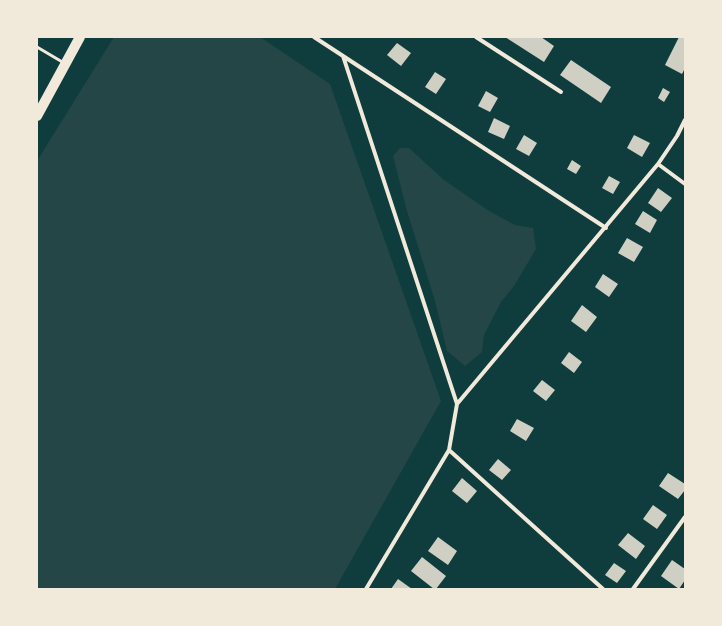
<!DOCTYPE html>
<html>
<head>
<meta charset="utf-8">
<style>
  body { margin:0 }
  #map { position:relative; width:722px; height:626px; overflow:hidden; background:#0f3d3e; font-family:Lato,sans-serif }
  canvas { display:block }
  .frame { position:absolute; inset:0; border:38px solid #f1e9da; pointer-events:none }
</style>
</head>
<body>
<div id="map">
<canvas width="722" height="626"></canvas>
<div class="frame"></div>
</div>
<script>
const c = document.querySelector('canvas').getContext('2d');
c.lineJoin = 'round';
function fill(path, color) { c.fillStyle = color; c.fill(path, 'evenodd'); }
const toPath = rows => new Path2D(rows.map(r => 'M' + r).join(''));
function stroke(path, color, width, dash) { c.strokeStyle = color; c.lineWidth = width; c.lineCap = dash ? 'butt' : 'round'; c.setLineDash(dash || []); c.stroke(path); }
fill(toPath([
  [114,37,260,37,330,84,441,401,335,589,37,589,37,161],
  [400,148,409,148,444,180,489,211,515,225,533,228,536,249,514,286,501,302,484,335,482,352,465,366,447,351,435,301,407,211,393,156]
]), '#244646');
fill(toPath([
  [505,37,541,37,554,46,544,62],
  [679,37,685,37,685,68,682,74,665,65],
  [397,43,411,53,401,66,387,55],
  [571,60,611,87,601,103,560,75],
  [435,72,446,79,436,94,425,87],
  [663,88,670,92,664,102,658,98],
  [486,91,498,98,490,112,478,106],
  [494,118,510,126,504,139,488,132],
  [524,135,537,143,529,156,516,149],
  [634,135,650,143,642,157,627,148],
  [572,160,581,166,576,174,567,169],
  [609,176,620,182,613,194,602,188],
  [658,188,672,198,661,212,648,203],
  [643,211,657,220,650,233,635,224],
  [627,238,643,247,634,262,618,253],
  [603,274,618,284,609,297,595,287],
  [582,305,597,317,586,332,571,321],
  [569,352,582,362,574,373,561,363],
  [542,380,555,390,546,401,533,391],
  [517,419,534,428,526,441,510,431],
  [498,459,511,470,502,480,489,470],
  [668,473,685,484,685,490,678,499,659,486],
  [462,478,477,491,467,503,452,491],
  [653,505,667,515,657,529,643,519],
  [628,533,645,546,636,559,618,545],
  [438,537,457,551,448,565,428,551],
  [422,557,446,576,436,589,434,589,411,571],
  [672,560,685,569,685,580,679,589,661,576],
  [614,563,626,571,617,583,605,575],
  [398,579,412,589,391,589]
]), '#cfcfc3');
stroke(toPath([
  [37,47,64,63]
]), '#f1e9da', 3);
stroke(toPath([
  [314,37,606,228],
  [476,37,561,92],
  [343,56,457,404],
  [658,164,685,184],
  [449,450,603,589],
  [366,589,449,450,457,404,658,164,677,136,685,120],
  [633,589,685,517]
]), '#f1e9da', 4);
stroke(toPath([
  [37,116,80,37]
]), '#f1e9da', 10);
</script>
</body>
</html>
